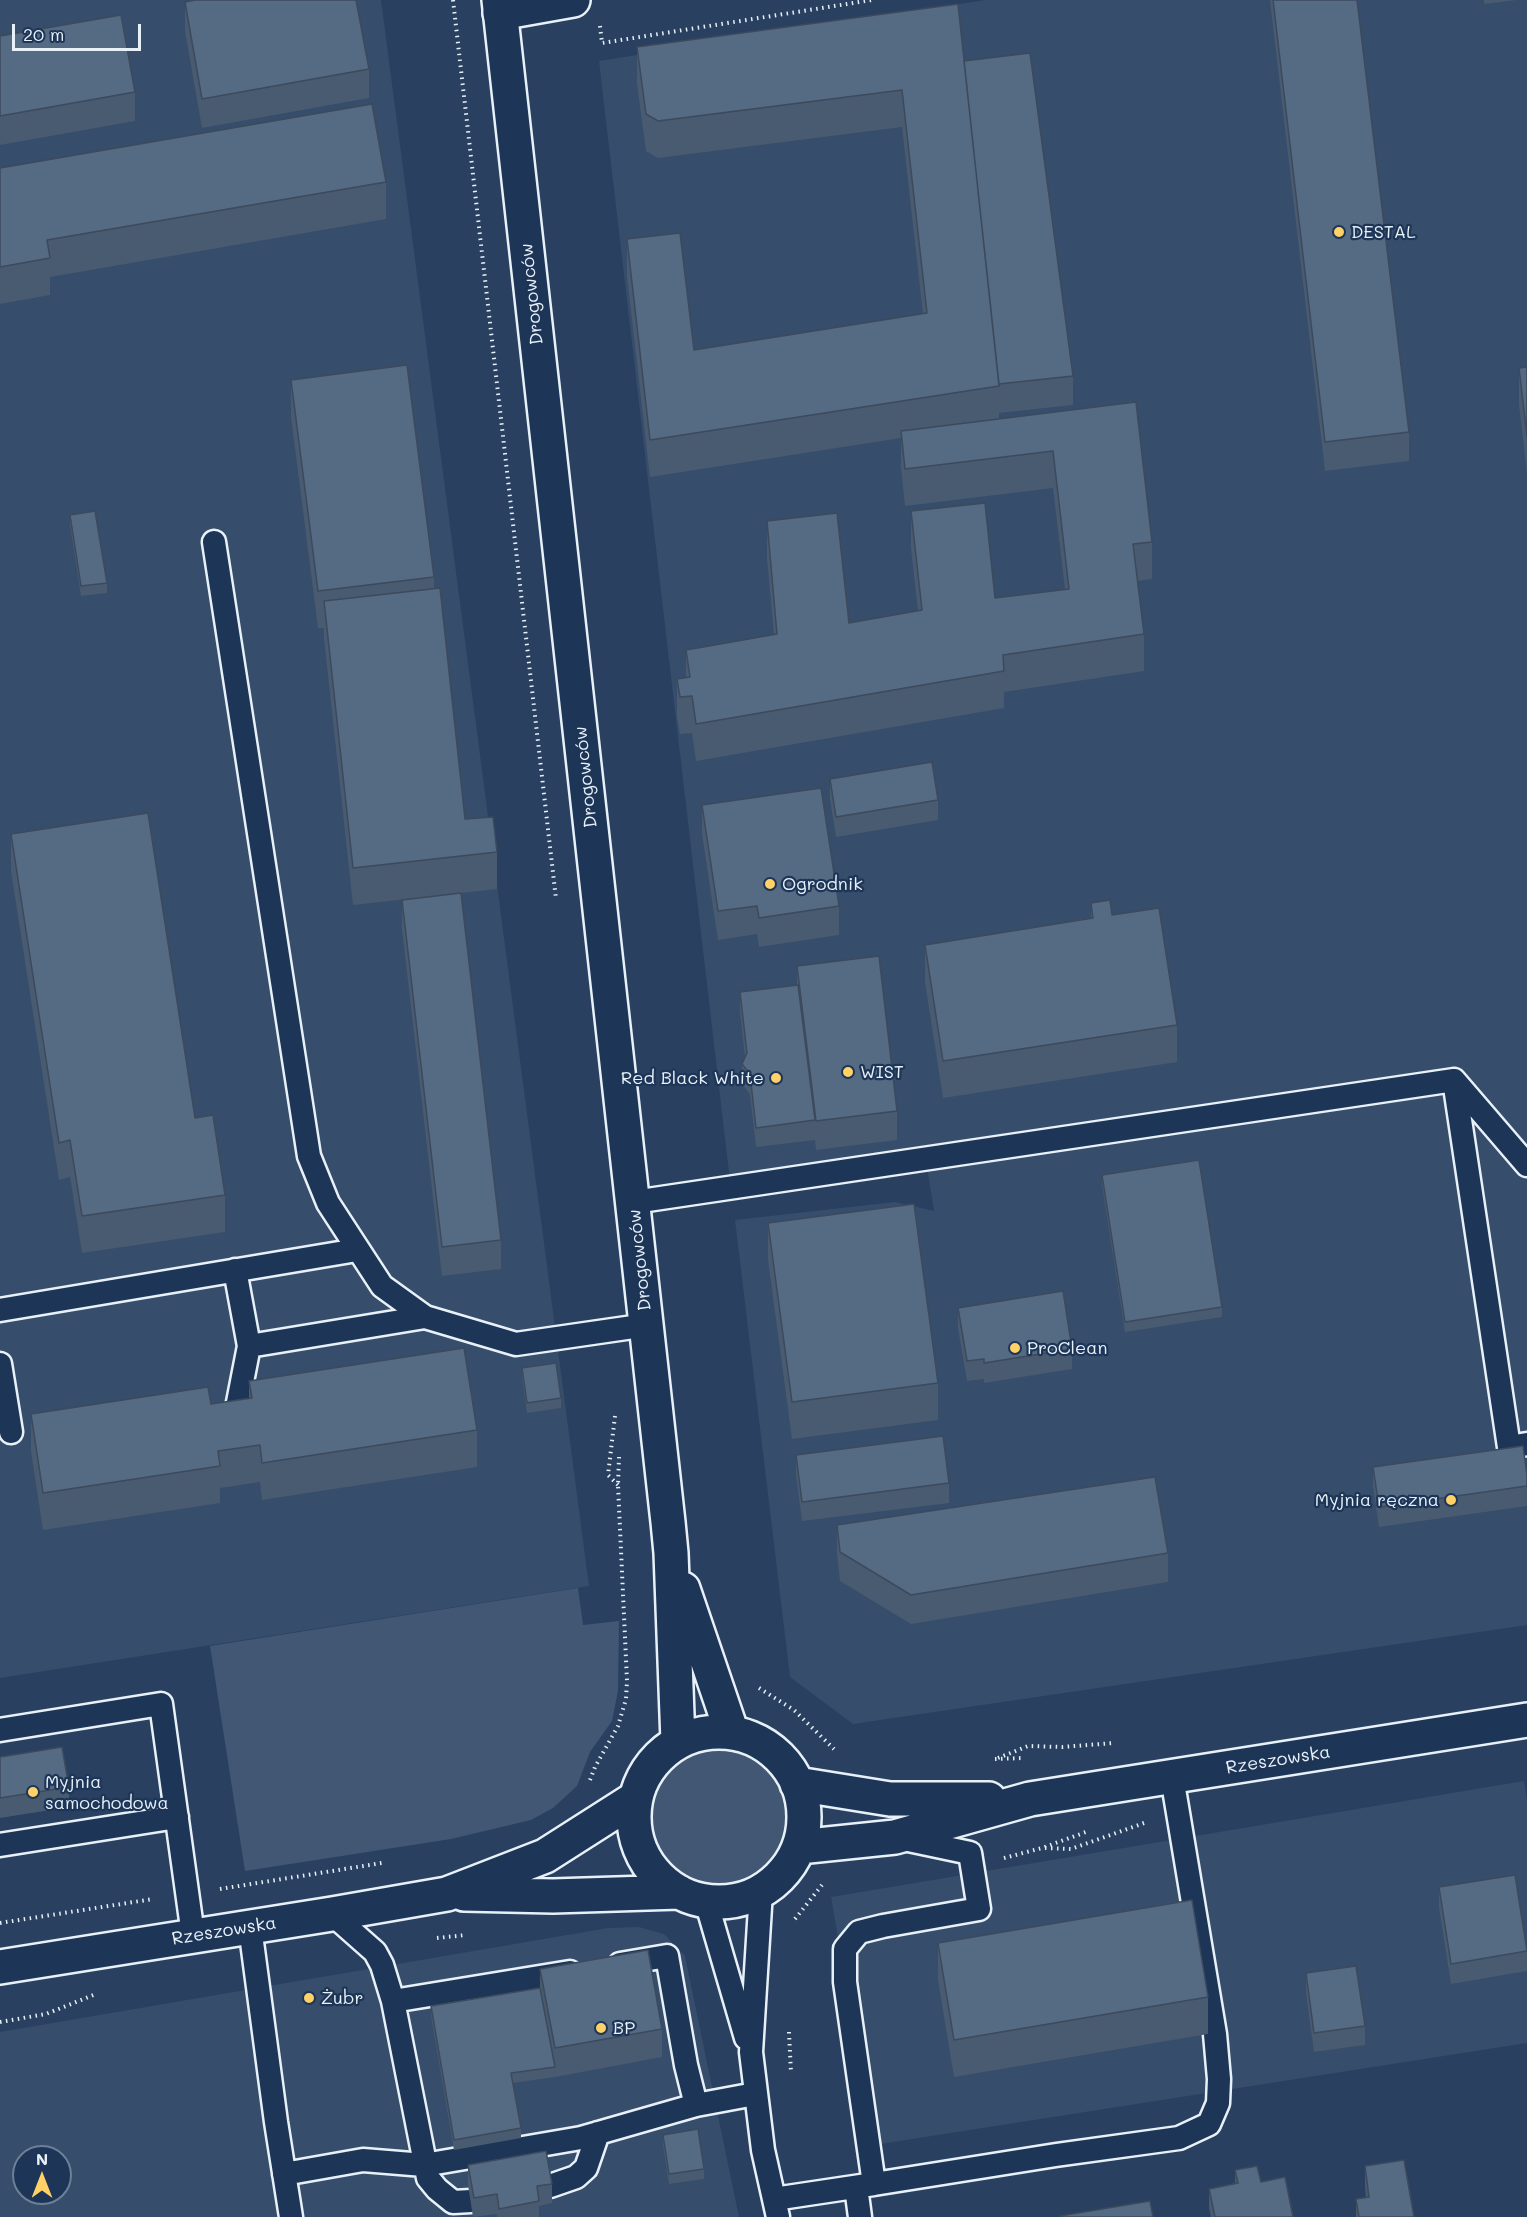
<!DOCTYPE html>
<html>
<head>
<meta charset="utf-8">
<style>
  body { margin:0 }
  #map { position:relative; width:1527px; height:2217px; overflow:hidden; background:#294061; font-family:Mali,sans-serif }
  canvas { display:block }
  .north { position:absolute; left:12px; top:2145px; width:60px; height:60px; box-sizing:border-box; background:#1d3557; border:2px solid #6e8097; border-radius:50%; rotate:0deg; font-size:16px; font-weight:700; line-height:24px; text-align:center; color:#e8f1f8 }
  .north::after { content:''; display:block; margin:auto; width:21px; height:27px; background:#ffd166; clip-path:polygon(50% 0,100% 100%,50% 72%,0 100%) }
  .scale { position:absolute; left:12px; top:24px; width:129px; height:27px; box-sizing:border-box; border:3px solid #e8f1f8; border-top:0; padding-left:8px; font-size:18px; line-height:21px; white-space:nowrap; color:#e8f1f8; -webkit-text-stroke:4px #1d3557; paint-order:stroke }
</style>
</head>
<body>
<div id="map">
<canvas width="1527" height="2217"></canvas>
<div class="north">N</div>
<div class="scale">20 m</div>
</div>
<script>
const c = document.querySelector('canvas').getContext('2d');
c.lineJoin = 'round';
function fill(path, color) { c.fillStyle = color; c.fill(path, 'evenodd'); }
const toPath = rows => new Path2D(rows.map(r => 'M' + r).join(''));
function stroke(path, color, width, dash) { c.strokeStyle = color; c.lineWidth = width; c.lineCap = dash ? 'butt' : 'round'; c.setLineDash(dash || []); c.stroke(path); }
function write(font, color, halo, rows, align = 'center') {
  c.font = font + ' Mali,sans-serif'; c.lineWidth = 4.5; c.setLineDash([]); c.textBaseline = 'middle'; c.strokeStyle = halo; c.fillStyle = color; for (const [text, x, y, turn = 0] of rows) {
    c.save(); c.translate(x, y); c.rotate((+turn || 0) * Math.PI / 180); c.textAlign = isNaN(turn) ? turn : align; if (halo) c.strokeText(text, 0, 0); c.fillText(text, 0, 0); c.restore();
  }
}
fill(toPath([
  [0,0,381,0,589,1586,0,1678],
  [985,0,1527,0,1527,1625,853,1724,790,1677,735,1220,895,1202,934,1211,925,1154,730,1181,599,61],
  [1524,1781,1527,1800,1527,2043,874,2145,831,1897],
  [639,1927,664,1934,685,1956,739,2217,0,2217,0,2032,608,1928],
  [24,2157,60,2157,60,2193,24,2193]
]), '#364d6b');
fill(toPath([
  [578,1588,583,1625,619,1621,618,1691,612,1721,590,1752,577,1786,553,1808,531,1820,451,1839,245,1871,210,1646],
  '652 1817a69 69 0 1 1 138 0a69 69 0 1 1-138 0Z'
]), '#415774');
const lane = toPath([
  [214,542,309,1156,328,1203,382,1286,425,1317,516,1344,647,1325],
  [1454,1080,1527,1165],
  [634,1202,1454,1080,1509,1447,1527,1444],
  [0,1310,357,1250],
  [249,1346,425,1317],
  [0,1364,11,1432],
  [233,1428,249,1346,235,1270],
  [0,1730,161,1704,193,1935],
  [0,1845,177,1817],
  [761,1891,751,2052,763,2150,778,2217],
  [706,1901,746,2038],
  [332,1914,375,1952,382,1965,393,2001,428,2178,437,2189,453,2202,471,2201],
  [250,1927,276,2122,291,2217],
  [620,1964,667,1956,686,2065,696,2105],
  [393,2001,570,1972],
  [284,2174,363,2160,424,2165,581,2138,696,2105,755,2094],
  [874,2184,1056,2155,1179,2138,1209,2124,1218,2103,1219,2079,1215,2034,1172,1777],
  [550,2186,576,2177,586,2168,598,2133],
  [856,2187,860,2217],
  [774,2199,874,2184,845,1982,845,1949,859,1932,883,1926,979,1909,970,1853,899,1838]
]);
const street = toPath([
  [500,13,573,0]
]);
const secondary = toPath([
  [499,0,668,1522,671,1553,678,1742],
  [683,1589,732,1733],
  '634 1817a85 85 0 1 1 170 0a85 85 0 1 1-170 0Z',
  [797,1784,890,1799,989,1799],
  [799,1847,895,1837,1030,1799,1527,1720],
  [464,1894,553,1896,679,1892],
  [0,1967,332,1914,447,1894,545,1856,636,1798]
]);
stroke(lane, '#e8f1f8', 27);
stroke(street, '#e8f1f8', 38);
stroke(secondary, '#e8f1f8', 38);
stroke(toPath([
  [453,0,556,899],
  [600,26,602,43,872,0],
  [615,1416,608,1475,618,1485],
  [759,1688,794,1710,834,1749],
  [998,1758,1028,1746,1062,1747,1114,1743],
  [995,1759,1024,1758],
  [590,1780,595,1767,618,1726,626,1699,627,1681,618,1485,619,1457],
  [1045,1848,1071,1849,1144,1823],
  [1004,1858,1042,1848,1086,1832],
  [220,1889,382,1863],
  [795,1919,822,1885],
  [0,1923,153,1899],
  [437,1938,466,1935],
  [0,2022,46,2014,96,1994],
  [789,2032,791,2073]
]), '#e8f1f8', 4, [1.5, 4.5]);
stroke(lane, '#1d3557', 22);
stroke(street, '#1d3557', 33);
stroke(secondary, '#1d3557', 33);
fill(toPath([
  [1270,0,1357,0,1409,432,1409,461,1325,471],
  [1484,0,1517,0,1484,4],
  [185,2,369,69,369,98,202,128,185,31],
  [0,36,135,92,135,121,0,145],
  [637,47,964,61,1073,376,1073,405,999,413,999,419,1136,402,1152,542,1152,579,1137,581,1144,634,1144,671,1004,692,1004,708,696,761,692,733,680,734,677,716,677,679,686,678,686,650,774,635,767,558,767,521,849,623,918,611,911,548,911,511,995,598,1065,589,1053,488,905,506,901,468,901,438,650,477,627,276,627,239,694,350,923,314,902,127,658,158,646,151,637,84],
  [0,168,386,182,386,219,50,277,50,295,0,304],
  [1527,367,1527,473,1519,405,1519,368],
  [291,380,434,577,434,588,465,819,497,852,497,889,353,905,324,638,324,628,318,628,291,417],
  [70,515,107,583,107,593,81,596,70,525],
  [830,779,938,800,938,820,836,837,830,799],
  [702,805,839,906,839,935,759,947,757,934,718,940,702,834],
  [11,834,195,1118,225,1195,225,1232,82,1253,70,1177,59,1180,11,871],
  [402,900,501,1240,501,1269,442,1276,402,929],
  [1091,903,1112,915,1177,1025,1177,1062,943,1098,925,982,925,945,1091,918],
  [797,966,897,1111,897,1140,816,1150,815,1139,815,1140,756,1147,750,1094,742,1084,742,1064,745,1057,740,1012,740,992,797,985],
  [1102,1175,1222,1307,1222,1317,1125,1332,1102,1185],
  [768,1223,938,1383,938,1420,792,1439,768,1260],
  [958,1308,1072,1349,1072,1369,984,1383,984,1379,967,1381,958,1328],
  [522,1368,561,1398,561,1408,527,1413,522,1378],
  [249,1381,477,1430,477,1467,262,1500,260,1482,220,1488,220,1503,43,1530,31,1451,31,1414,211,1404,249,1398],
  [796,1455,949,1483,949,1503,802,1521,796,1475],
  [1373,1467,1527,1475,1527,1506,1379,1527,1373,1487],
  [837,1525,1168,1553,1168,1582,911,1624,840,1581,837,1554],
  [0,1757,69,1787,69,1807,0,1818],
  [1439,1887,1527,1948,1527,1971,1451,1984,1439,1907],
  [938,1943,1208,1997,1208,2034,954,2077,938,1980],
  [540,1969,662,2029,662,2057,555,2077,513,2083,521,2128,521,2138,454,2150,431,2016,431,2006,540,1988],
  [1306,1973,1365,2026,1365,2045,1314,2052,1306,1993],
  [663,2135,704,2169,704,2179,669,2184,663,2145],
  [468,2165,552,2184,552,2203,539,2206,539,2217,497,2217,497,2214,473,2217,468,2185],
  [1365,2166,1414,2217,1356,2217,1356,2199,1366,2198,1365,2186],
  [1235,2170,1261,2182,1293,2217,1211,2217,1209,2208,1209,2189,1235,2183]
]), '#495b71');
const building = toPath([
  [195,0,356,0,369,69,202,99,185,2,195,0],
  [1273,0,1357,0,1409,432,1325,442,1273,0],
  [958,4,999,386,650,440,627,239,680,233,694,350,927,313,902,90,658,121,646,114,637,47,958,4],
  [121,15,135,92,0,116,0,36,121,15],
  [1030,53,1073,376,999,384,964,61,1030,53],
  [372,104,386,182,47,240,50,258,0,267,0,168,372,104],
  [407,365,434,577,318,591,291,380,407,365],
  [1527,367,1527,436,1519,368,1527,367],
  [1136,402,1152,542,1133,544,1144,634,1003,655,1004,671,696,724,692,696,680,697,677,679,690,677,686,650,777,634,767,521,837,513,849,623,922,610,911,511,985,503,995,598,1069,589,1053,451,905,469,901,431,1136,402],
  [95,511,107,583,81,586,70,515,95,511],
  [440,588,465,819,493,817,497,852,353,868,324,601,440,588],
  [932,762,938,800,836,817,830,779,932,762],
  [821,788,839,906,759,918,757,906,718,911,702,805,821,788],
  [148,813,195,1118,213,1115,225,1195,82,1216,70,1140,59,1143,11,834,148,813],
  [461,893,501,1240,442,1247,402,900,461,893],
  [1110,900,1112,915,1159,908,1177,1025,943,1061,925,945,1093,918,1091,903,1110,900],
  [879,956,897,1111,816,1121,797,966,879,956],
  [798,985,815,1120,756,1128,750,1074,742,1064,747,1053,740,992,798,985],
  [1199,1160,1222,1307,1125,1322,1102,1175,1199,1160],
  [914,1204,938,1383,792,1402,768,1223,914,1204],
  [1063,1291,1072,1349,984,1363,984,1359,967,1361,958,1308,1063,1291],
  [464,1348,477,1430,262,1463,260,1445,218,1451,220,1466,43,1493,31,1414,208,1387,211,1404,252,1398,249,1381,464,1348],
  [556,1363,561,1398,527,1403,522,1368,556,1363],
  [943,1436,949,1483,802,1502,796,1455,943,1436],
  [1523,1446,1527,1475,1527,1486,1379,1507,1373,1467,1523,1446],
  [1155,1477,1168,1553,911,1595,840,1552,837,1525,1155,1477],
  [62,1747,69,1787,0,1798,0,1757,62,1747],
  [1515,1875,1527,1951,1451,1964,1439,1887,1515,1875],
  [1192,1900,1208,1997,954,2040,938,1943,1192,1900],
  [648,1950,662,2029,555,2048,540,1969,648,1950],
  [1356,1966,1365,2026,1314,2033,1306,1973,1356,1966],
  [540,1988,555,2067,511,2073,521,2128,454,2140,431,2006,540,1988],
  [698,2129,704,2169,669,2174,663,2135,698,2129],
  [546,2151,552,2184,537,2186,539,2201,499,2209,497,2194,474,2198,468,2165,546,2151],
  [1404,2160,1414,2217,1359,2217,1356,2199,1369,2197,1365,2166,1404,2160],
  [1257,2166,1261,2182,1285,2177,1293,2217,1215,2217,1209,2189,1238,2183,1235,2170,1257,2166],
  [1150,2201,1153,2217,1061,2217,1060,2216,1150,2201]
]);
fill(building, '#556a83');
stroke(building, '#3c4a5c', 1.5);
for (const [x, y, r, color] of [
  [1339,232,6,"#ffd166"],
  [770,884,6,"#ffd166"],
  [848,1072,6,"#ffd166"],
  [776,1078,6,"#ffd166"],
  [1015,1348,6,"#ffd166"],
  [1451,1500,6,"#ffd166"],
  [33,1792,6,"#ffd166"],
  [309,1998,6,"#ffd166"],
  [601,2028,6,"#ffd166"]
]) { const dot = new Path2D(); dot.arc(x, y, r, 0, 2 * Math.PI); c.fillStyle = color; c.fill(dot); stroke(dot, '#1d3557', 2); }
write('18px', '#e8f1f8', '#1d3557', [
  ["DESTAL",1351,232],
  ["Ogrodnik",782,884],
  ["WIST",860,1072],
  ["Red Black White",764,1078,"right"],
  ["ProClean",1027,1348],
  ["Myjnia ręczna",1439,1500,"right"],
  ["Myjnia",45,1782],
  ["samochodowa",45,1803],
  ["Żubr",321,1998],
  ["BP",613,2028]
], 'left');
write('18px', '#e8f1f8', '#1d3557', [
  ["Drogowców",532,294,-96],
  ["Drogowców",586,777,-96],
  ["Drogowców",640,1260,-96],
  ["Rzeszowska",1278,1760,-9],
  ["Rzeszowska",224,1931,-9]
]);
</script>
</body>
</html>
